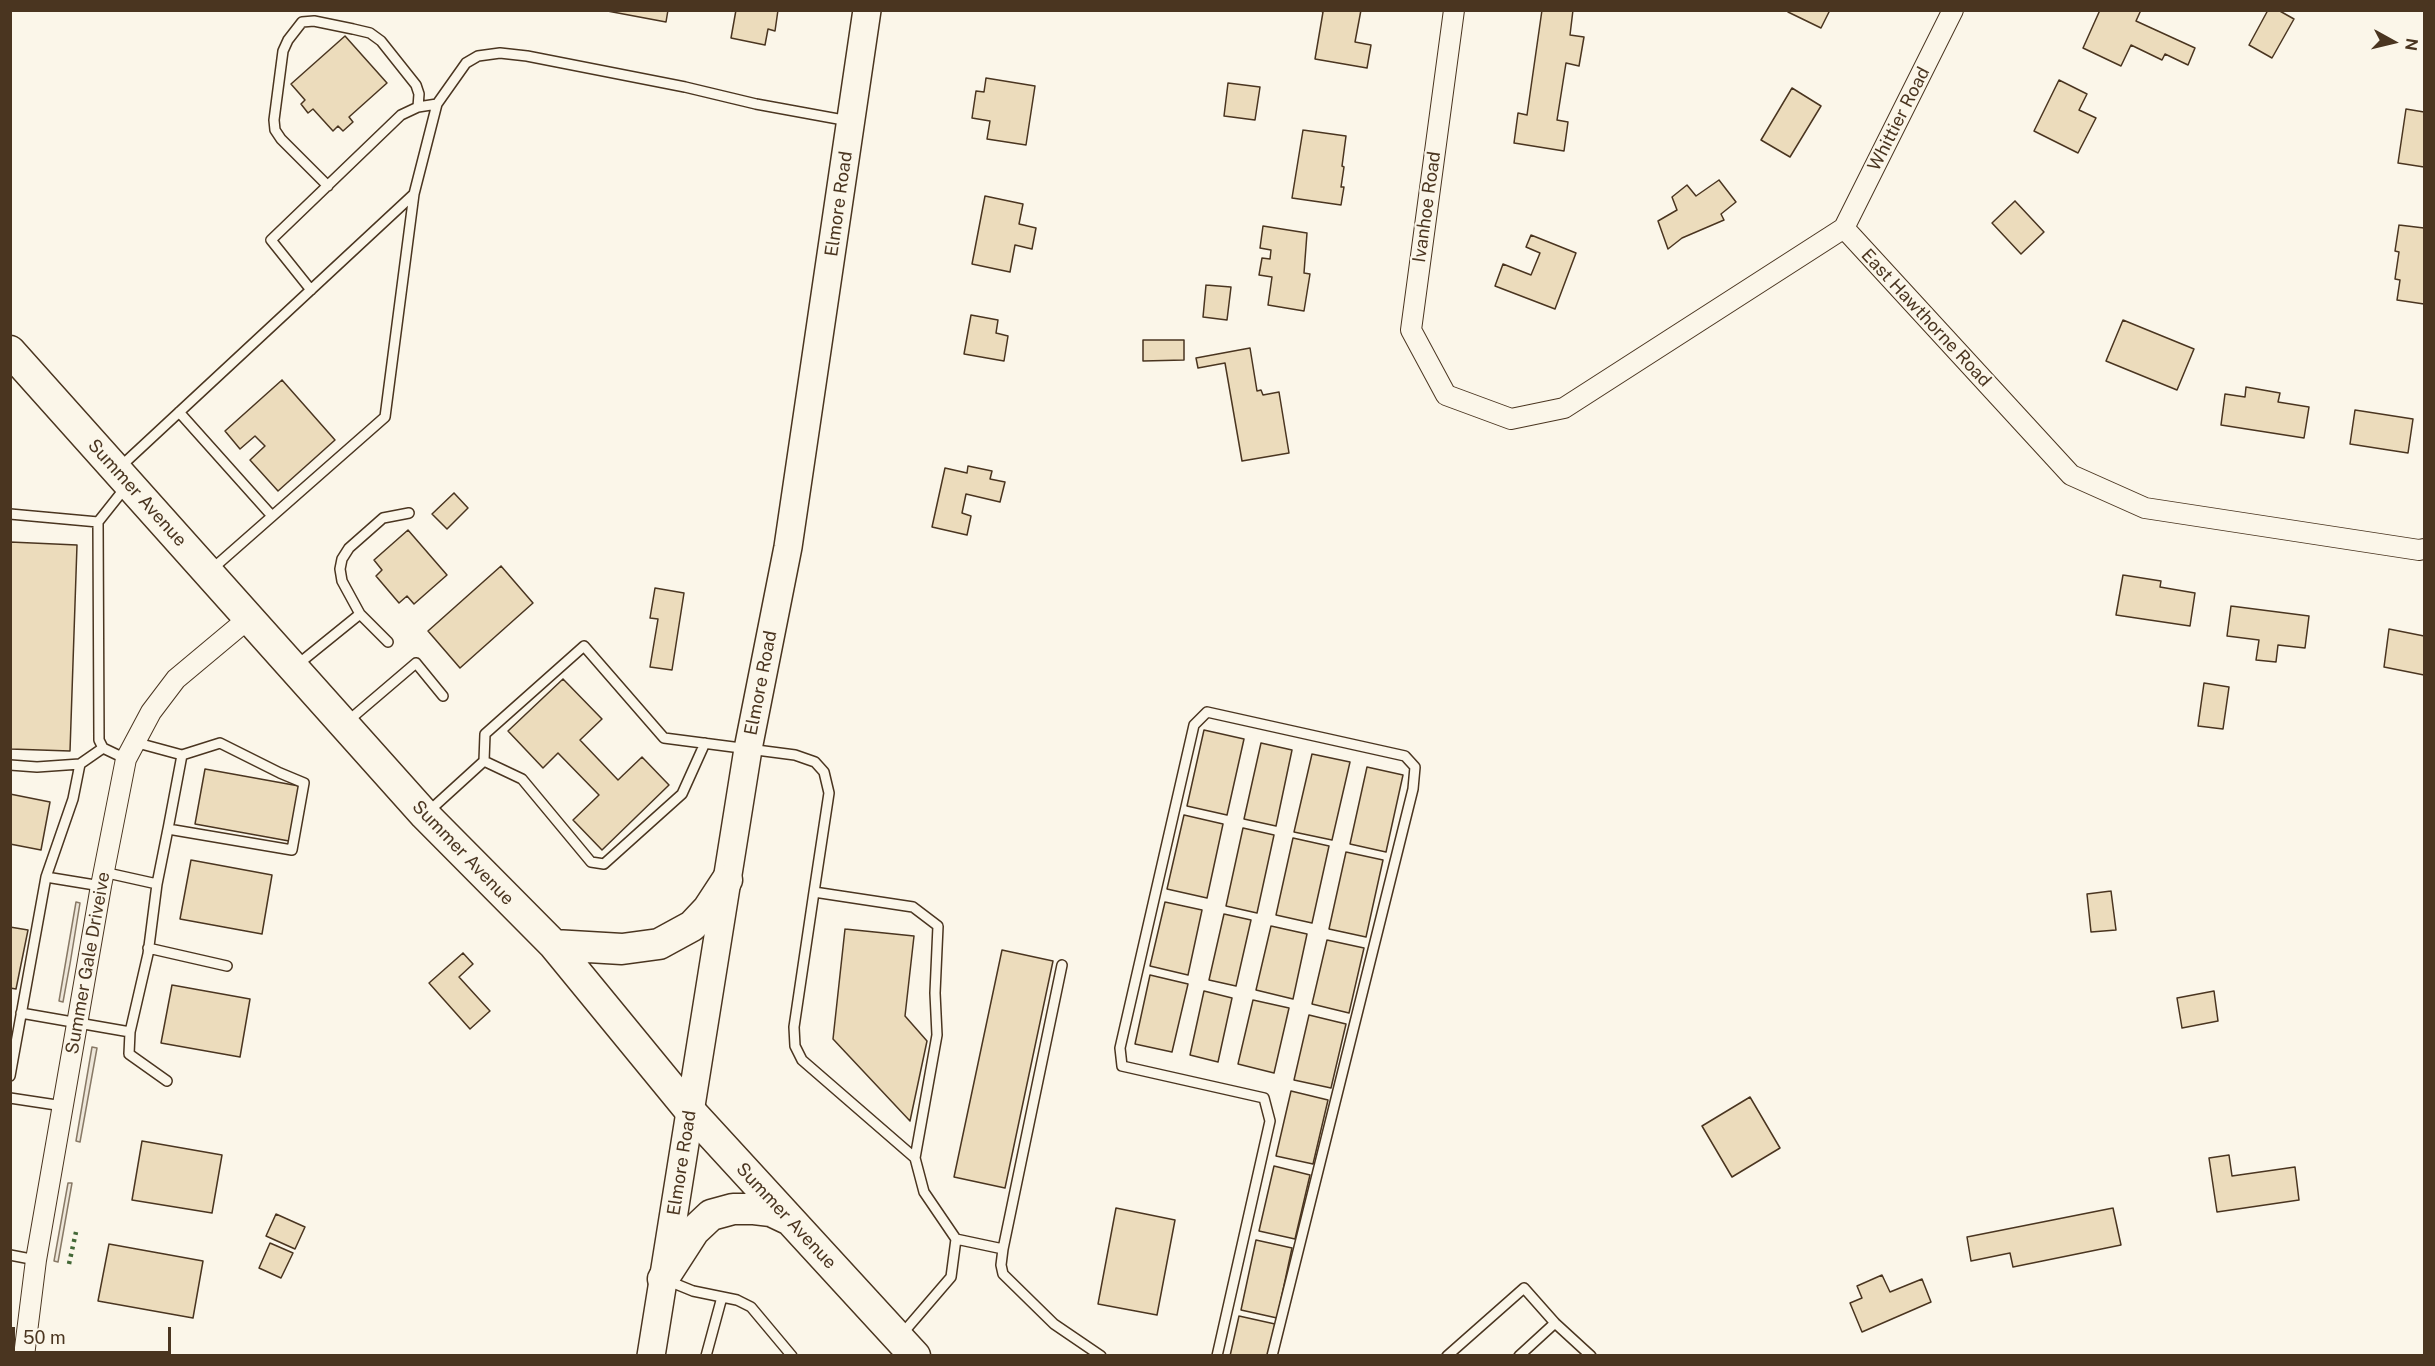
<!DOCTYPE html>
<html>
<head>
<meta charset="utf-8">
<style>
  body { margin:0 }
  #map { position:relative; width:2435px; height:1366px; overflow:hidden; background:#fbf6e9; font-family:"Public Sans",sans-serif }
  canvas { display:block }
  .frame { position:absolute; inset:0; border:12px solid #4a3520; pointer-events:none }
  .north { position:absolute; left:2363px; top:12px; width:60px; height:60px; -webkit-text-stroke:4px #fbf6e9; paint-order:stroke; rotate:98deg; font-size:16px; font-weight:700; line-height:24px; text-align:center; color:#4a3520 }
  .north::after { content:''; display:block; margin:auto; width:21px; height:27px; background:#4a3520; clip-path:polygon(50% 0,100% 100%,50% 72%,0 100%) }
  .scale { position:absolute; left:12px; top:1327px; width:159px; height:27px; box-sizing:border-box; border:3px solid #4a3520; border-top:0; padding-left:8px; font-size:18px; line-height:21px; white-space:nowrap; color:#4a3520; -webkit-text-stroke:4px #fbf6e9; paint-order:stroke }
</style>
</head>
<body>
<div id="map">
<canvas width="2435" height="1366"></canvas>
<div class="frame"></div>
<div class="north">N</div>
<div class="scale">50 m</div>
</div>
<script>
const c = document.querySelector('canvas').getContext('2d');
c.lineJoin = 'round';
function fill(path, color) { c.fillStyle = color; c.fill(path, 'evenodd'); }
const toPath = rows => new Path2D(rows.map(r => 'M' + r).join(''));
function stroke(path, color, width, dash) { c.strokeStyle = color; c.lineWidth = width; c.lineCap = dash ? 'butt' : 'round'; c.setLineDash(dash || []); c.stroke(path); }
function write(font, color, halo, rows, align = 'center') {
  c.font = font + ' "Public Sans",sans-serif'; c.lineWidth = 4.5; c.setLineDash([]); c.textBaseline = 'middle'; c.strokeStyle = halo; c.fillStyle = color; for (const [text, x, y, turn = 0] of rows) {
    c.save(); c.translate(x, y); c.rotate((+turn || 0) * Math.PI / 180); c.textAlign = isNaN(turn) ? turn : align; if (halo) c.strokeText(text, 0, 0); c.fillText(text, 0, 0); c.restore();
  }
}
const green = toPath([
  [76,902,80,903,70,964,63,1002,59,1001,76,902],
  [92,1047,97,1048,80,1142,76,1141,92,1047],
  [68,1183,72,1183,58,1262,54,1261,68,1183]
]);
fill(green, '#ede6d9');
stroke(green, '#887966', 1.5);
const building = toPath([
  [602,10,668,10,666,22,602,10],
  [736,10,778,10,775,31,768,29,765,45,731,38,736,10],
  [1361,10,1355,42,1371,45,1367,68,1315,59,1323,12,1319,10,1361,10],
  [1542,10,1573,10,1570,35,1584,37,1579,66,1566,63,1557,120,1568,122,1564,151,1514,143,1518,113,1527,115,1542,10],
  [1788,10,1830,10,1821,28,1788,12,1788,10],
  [2100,10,2141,10,2136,21,2195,48,2188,65,2165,54,2162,60,2131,45,2121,66,2083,48,2100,10],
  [2268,10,2278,10,2294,19,2272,58,2249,45,2268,10],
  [345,36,387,83,349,117,353,122,343,131,338,126,333,131,313,109,308,113,301,104,305,100,291,84,345,36],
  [986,78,1035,86,1026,145,987,139,990,121,972,118,976,91,984,92,986,78],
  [2059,80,2087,94,2079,110,2096,118,2078,153,2034,131,2059,80],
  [1228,83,1260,87,1255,120,1224,116,1228,83],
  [1792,88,1821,106,1790,157,1761,140,1792,88],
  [2406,109,2424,112,2424,167,2398,163,2406,109],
  [1303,130,1346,136,1342,166,1344,167,1341,187,1344,187,1341,205,1292,198,1303,130],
  [1719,180,1736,202,1721,214,1724,220,1682,238,1668,249,1658,221,1677,210,1672,197,1687,185,1696,196,1719,180],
  [985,196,1023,204,1019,224,1036,228,1032,249,1015,245,1010,272,972,264,985,196],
  [2015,201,2044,232,2021,254,1992,223,2015,201],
  [2399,225,2424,228,2424,304,2397,300,2400,280,2395,279,2399,252,2395,251,2399,225],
  [1263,226,1307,233,1304,273,1310,274,1304,311,1268,305,1272,277,1259,275,1262,258,1270,259,1271,250,1260,248,1263,226],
  [1531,235,1576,253,1555,309,1495,286,1503,264,1531,275,1540,253,1526,247,1531,235],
  [1206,285,1231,287,1227,320,1203,317,1206,285],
  [971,315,998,320,996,333,1008,336,1004,361,964,354,971,315],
  [2123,320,2194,349,2177,390,2106,361,2123,320],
  [1143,340,1184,340,1184,360,1143,361,1143,340],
  [1250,348,1257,391,1261,390,1263,395,1279,392,1289,453,1242,461,1225,363,1198,368,1196,358,1250,348],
  [282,380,335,440,278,491,250,460,265,446,255,436,240,449,225,431,282,380],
  [2246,387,2280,393,2278,402,2309,407,2304,438,2221,425,2225,394,2245,397,2246,387],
  [2355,410,2413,419,2408,453,2350,444,2355,410],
  [968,466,992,471,990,479,1005,482,1000,502,966,494,962,513,971,516,967,535,932,527,945,468,967,473,968,466],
  [454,493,468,508,447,529,432,514,454,493],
  [408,530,447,575,414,604,407,596,399,603,376,576,382,570,374,560,408,530],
  [10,542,77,545,70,751,10,749,10,542],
  [501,566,533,603,460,668,428,631,501,566],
  [2123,575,2161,581,2160,587,2195,593,2190,626,2116,615,2123,575],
  [655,588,684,593,672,670,650,667,658,619,650,618,655,588],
  [2231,606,2309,616,2305,648,2278,645,2276,662,2256,660,2259,640,2227,636,2231,606],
  [2389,629,2424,636,2424,675,2384,667,2389,629],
  [563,679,602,719,580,740,618,780,642,757,669,785,602,850,573,820,599,795,558,753,543,768,508,731,563,679],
  [2204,683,2229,687,2223,729,2198,726,2204,683],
  [1204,730,1244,739,1227,815,1187,806,1204,730],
  [1261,743,1292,750,1276,826,1244,819,1261,743],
  [1312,754,1350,762,1332,840,1294,832,1312,754],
  [1367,767,1403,775,1386,852,1350,844,1367,767],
  [205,769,299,786,289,841,195,824,205,769],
  [10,794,50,802,41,850,10,844,10,794],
  [1184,815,1223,824,1207,898,1167,889,1184,815],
  [1243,828,1274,835,1257,913,1226,906,1243,828],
  [1293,838,1329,846,1312,923,1276,915,1293,838],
  [1346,852,1383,860,1366,937,1329,929,1346,852],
  [191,860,272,875,262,934,180,919,191,860],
  [2111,891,2116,930,2091,932,2087,894,2111,891],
  [1165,902,1202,910,1188,975,1150,966,1165,902],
  [1224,914,1251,920,1236,986,1209,980,1224,914],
  [1271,926,1307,934,1293,999,1256,990,1271,926],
  [10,927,28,930,16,989,10,988,10,927],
  [845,929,914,936,905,1016,927,1041,910,1121,833,1039,845,929],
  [1327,940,1364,948,1349,1013,1312,1004,1327,940],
  [1002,950,1053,961,1005,1188,954,1177,1002,950],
  [463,953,473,964,459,977,490,1011,470,1029,429,983,463,953],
  [1150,975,1188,984,1172,1052,1135,1044,1150,975],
  [172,985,250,999,240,1057,161,1043,172,985],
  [1204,991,1232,998,1218,1062,1190,1055,1204,991],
  [2214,991,2218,1021,2182,1028,2177,998,2214,991],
  [1253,1000,1289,1008,1274,1073,1238,1064,1253,1000],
  [1309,1015,1346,1024,1331,1088,1294,1080,1309,1015],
  [1291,1091,1328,1100,1313,1164,1276,1156,1291,1091],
  [1750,1097,1780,1148,1732,1177,1702,1126,1750,1097],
  [142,1141,222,1155,212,1213,132,1200,142,1141],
  [2229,1155,2232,1176,2295,1167,2299,1200,2217,1212,2209,1158,2229,1155],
  [1274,1166,1310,1175,1295,1239,1259,1231,1274,1166],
  [1116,1208,1175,1220,1157,1315,1098,1304,1116,1208],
  [2113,1208,2121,1245,2013,1267,2010,1253,1971,1261,1967,1237,2113,1208],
  [276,1214,305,1227,295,1249,266,1236,276,1214],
  [1256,1240,1292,1248,1277,1318,1241,1310,1256,1240],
  [270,1243,293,1253,281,1278,259,1268,270,1243],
  [109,1244,203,1261,193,1318,98,1301,109,1244],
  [1882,1275,1890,1292,1922,1279,1931,1302,1862,1332,1850,1303,1862,1298,1857,1286,1882,1275],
  [1239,1316,1275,1324,1268,1356,1230,1356,1239,1316]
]);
fill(building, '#ecdcbc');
stroke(building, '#4a3520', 1.5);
const lane = toPath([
  [328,186,281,139,275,130,274,120,283,51,288,40,302,22,314,21,353,29,370,33,381,41,416,85,419,94,418,107],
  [311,290,271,240,401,115,418,107,437,104],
  [179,412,272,516],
  [119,468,414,194],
  [125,488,98,522,99,740,103,748,126,759],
  [10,514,98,522],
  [211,570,385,417,414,194,437,104,466,63,478,56,500,53,527,56,685,87,756,104,849,121],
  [360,614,388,642],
  [297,665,360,614,342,581,340,569,342,559,349,548,383,518,409,513],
  [348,721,416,663,443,696],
  [134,742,182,755,220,743,280,773,304,783,292,850,168,829,182,755],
  [484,761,522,779,591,862,604,864,682,794,705,743],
  [10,765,37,767,80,764,103,748],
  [428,812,484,761,485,734,584,646,664,738,795,755,815,762,824,772,829,793,814,892,913,907,938,926,935,993,937,1035,915,1158,924,1192,956,1239,951,1277,902,1334],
  [103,872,157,884,168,829],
  [46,877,101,886],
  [814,892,794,1027,795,1046,802,1060,915,1158],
  [148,948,227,966],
  [21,1013,130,1032,148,954,157,884],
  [130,1032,129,1054,167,1081],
  [10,1076,46,877,73,799,80,764],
  [10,1098,63,1106],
  [956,1239,1003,1249,1062,965],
  [1003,1249,1001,1265,1003,1274,1054,1324,1101,1356],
  [10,1255,36,1260],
  [666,1280,693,1291,737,1300,751,1307,792,1356],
  [706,1356,722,1297],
  [1217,1356,1270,1121,1264,1098,1122,1066,1120,1048,1194,725,1207,712,1405,756,1415,767,1413,789,1272,1356],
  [1447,1356,1524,1288,1555,1323,1591,1356],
  [1519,1356,1555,1323]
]);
const street = toPath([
  [1454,10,1411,330,1446,395,1511,419,1564,408,1844,228],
  [1844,228,2071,475,2145,508,2419,550,2424,549],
  [1844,228,1953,10],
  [24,1356,36,1260,101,886,126,759,151,712,176,679,249,618]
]);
const secondary = toPath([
  [651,1356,748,749,788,547,867,10]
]);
const primary = toPath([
  [10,351,425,815,554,945,691,1112,915,1356],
  [554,945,622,949,659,944,692,926,708,909,727,880],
  [663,1279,694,1231,711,1215,733,1209,754,1209,771,1211,790,1220]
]);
stroke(lane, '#4a3520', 12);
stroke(street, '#4a3520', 22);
stroke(secondary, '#4a3520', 30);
stroke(primary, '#4a3520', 33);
stroke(lane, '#fbf6e9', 9);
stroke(street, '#fbf6e9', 20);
stroke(secondary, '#fbf6e9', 27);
stroke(primary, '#fbf6e9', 30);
stroke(toPath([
  [69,1264,76,1232]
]), '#436837', 4.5, [3, 4.5]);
write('18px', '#4a3520', '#fbf6e9', [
  ["Whittier Road",1899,119,-63],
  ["Elmore Road",839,204,-82],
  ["Ivanhoe Road",1427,207,-82],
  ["East Hawthorne Road",1926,318,47],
  ["Summer Avenue",137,493,48],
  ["Elmore Road",761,683,-79],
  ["Summer Avenue",463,853,46],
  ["Summer Gale Driveive",88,963,-80],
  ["Elmore Road",682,1163,-81],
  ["Summer Avenue",786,1216,47]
]);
</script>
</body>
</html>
